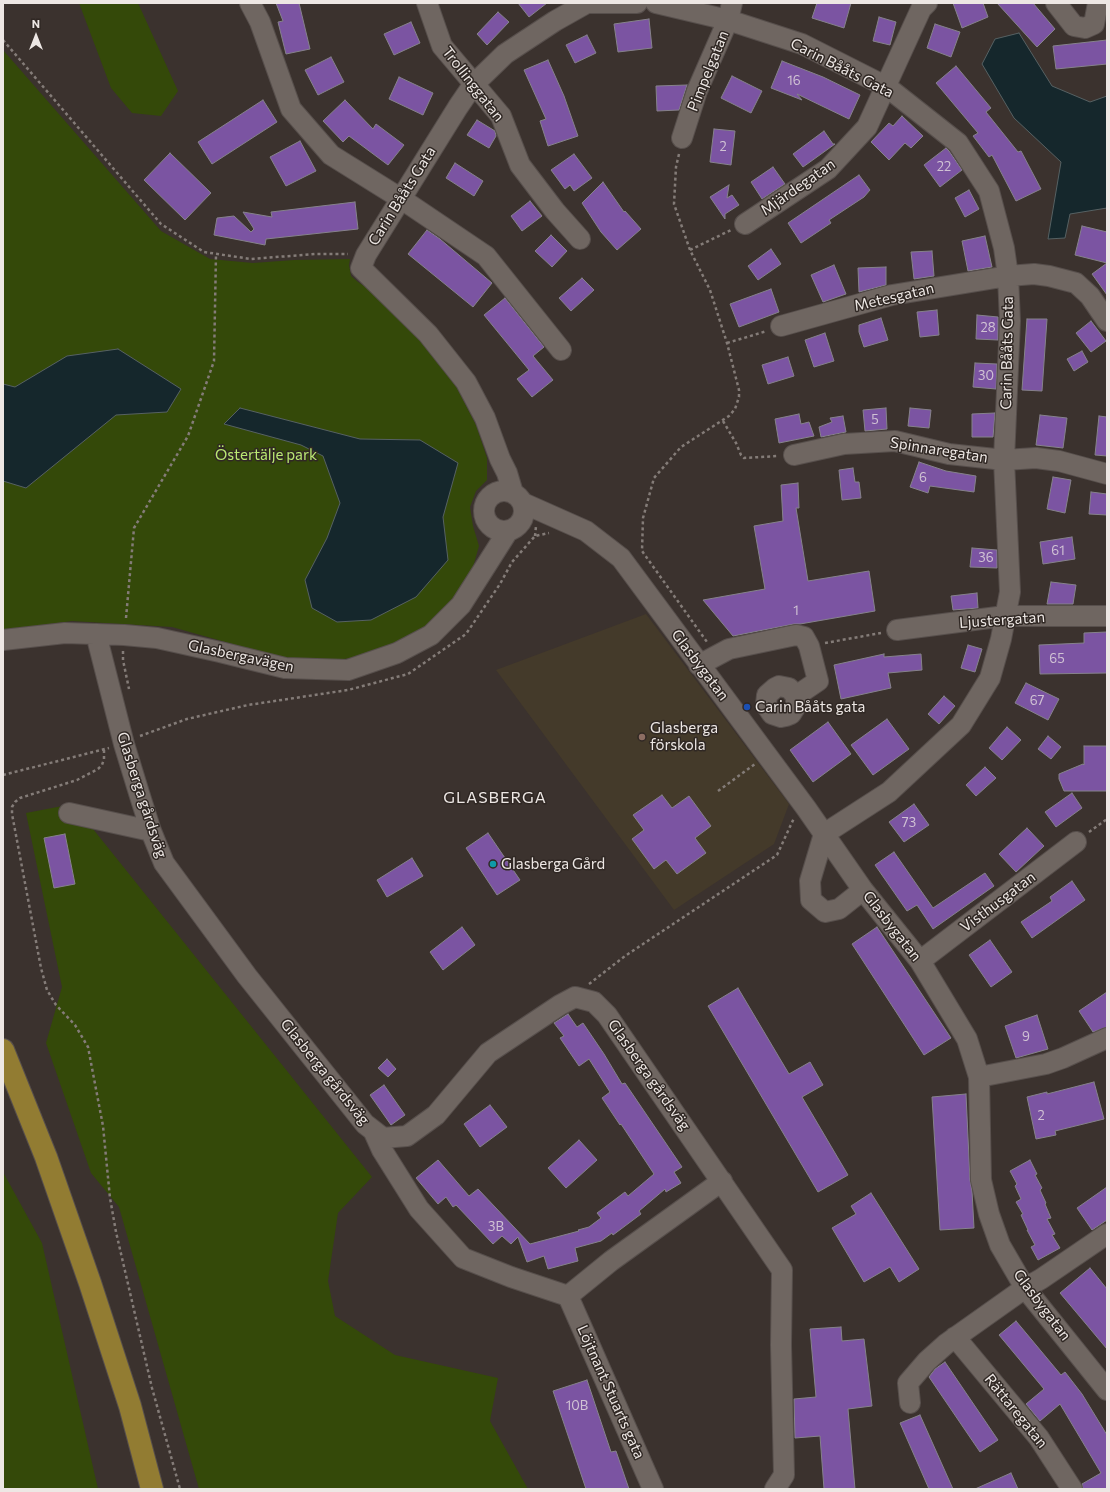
<!DOCTYPE html>
<html>
<head>
<meta charset="utf-8">
<style>
  body { margin:0 }
  #map { position:relative; width:1110px; height:1492px; overflow:hidden; background:#3b322e; font-family:Commissioner,sans-serif }
  canvas { display:block }
  .frame { position:absolute; inset:0; border:4px solid #ede7e4; pointer-events:none }
  .north { position:absolute; left:16px; top:16px; width:40px; height:40px; -webkit-text-stroke:3px #302824; paint-order:stroke; rotate:0deg; font-size:11px; font-weight:700; line-height:16px; text-align:center; color:#ede7e4 }
  .north::after { content:''; display:block; margin:auto; width:14px; height:18px; background:#ede7e4; clip-path:polygon(50% 0,100% 100%,50% 72%,0 100%) }
</style>
</head>
<body>
<div id="map">
<canvas width="1110" height="1492"></canvas>
<div class="frame"></div>
<div class="north">N</div>
</div>
<script>
const c = document.querySelector('canvas').getContext('2d');
c.lineJoin = 'round';
function fill(path, color) { c.fillStyle = color; c.fill(path, 'evenodd'); }
const toPath = rows => new Path2D(rows.map(r => 'M' + r).join(''));
function stroke(path, color, width, dash) { c.strokeStyle = color; c.lineWidth = width; c.lineCap = dash ? 'butt' : 'round'; c.setLineDash(dash || []); c.stroke(path); }
function write(font, color, halo, rows, align = 'center') {
  c.font = font + ' Commissioner,sans-serif'; c.lineWidth = 3; c.setLineDash([]); c.textBaseline = 'middle'; c.strokeStyle = halo; c.fillStyle = color; for (const [text, x, y, turn = 0] of rows) {
    c.save(); c.translate(x, y); c.rotate((+turn || 0) * Math.PI / 180); c.textAlign = isNaN(turn) ? turn : align; if (halo) c.strokeText(text, 0, 0); c.fillText(text, 0, 0); c.restore();
  }
}
fill(toPath([
  [646,614,789,804,774,844,674,910,496,670]
]), '#443a2a');
fill(toPath([
  [79,3,138,3,178,91,161,116,132,113,111,88],
  [3,50,161,231,210,259,253,263,294,260,350,259,349,265,351,276,358,282,373,292,399,315,430,352,457,388,476,425,487,458,487,480,476,491,470,507,473,526,479,546,473,567,455,598,426,626,392,647,352,658,317,662,286,659,172,627,72,621,3,630],
  [73,804,372,1177,338,1213,328,1281,335,1316,395,1355,498,1378,490,1421,528,1489,199,1489,119,1207,91,1173,46,1043,62,987,26,813],
  [3,1172,42,1243,98,1489,3,1489]
]), '#344909');
const water = toPath([
  [1019,33,1052,86,1090,102,1107,96,1107,208,1070,214,1065,238,1048,239,1061,162,1014,118,982,64,995,39,1019,33],
  [118,349,181,389,167,412,116,415,26,488,3,481,3,384,15,387,67,356,118,349],
  [240,408,360,439,420,440,458,463,443,517,448,560,416,597,371,620,337,622,312,608,305,580,327,538,340,503,323,456,301,445,224,424,240,408]
]);
fill(water, '#15272c');
stroke(water, '#566163', 1);
const building = toPath([
  [276,3,299,3,310,49,286,54,278,22,283,21,276,3],
  [518,3,547,3,529,17,518,3],
  [817,3,851,3,844,28,812,18,817,3],
  [953,3,983,3,988,17,962,28,953,3],
  [997,3,1033,3,1055,29,1037,47,997,3],
  [498,12,509,22,487,45,477,34,498,12],
  [879,17,896,22,890,45,873,41,879,17],
  [649,19,652,48,618,52,614,24,649,19],
  [411,22,420,43,394,55,384,34,411,22],
  [935,24,960,32,951,57,927,48,935,24],
  [587,35,596,53,575,63,566,45,587,35],
  [1107,40,1107,64,1056,69,1053,46,1107,40],
  [331,57,344,82,318,95,305,70,331,57],
  [548,60,564,96,578,136,548,146,540,121,546,119,524,70,548,60],
  [782,61,823,77,860,95,849,119,797,94,802,100,771,88,782,61],
  [956,66,991,108,986,112,1018,152,1021,151,1041,189,1016,201,992,155,989,157,973,136,978,133,936,83,956,66],
  [732,76,762,91,751,113,721,98,732,76],
  [399,77,433,93,423,115,389,99,399,77],
  [687,85,679,110,657,111,656,86,687,85],
  [263,100,277,122,212,164,198,142,263,100],
  [345,100,373,129,376,124,404,145,388,165,349,136,343,142,323,121,345,100],
  [902,116,923,136,911,148,905,143,889,160,871,142,889,123,893,126,902,116],
  [477,120,495,131,496,136,489,148,467,135,477,120],
  [714,129,735,131,731,165,710,162,714,129],
  [824,131,833,144,835,144,803,167,793,154,824,131],
  [300,141,316,171,286,186,270,157,300,141],
  [946,148,949,151,962,170,940,187,924,165,946,148],
  [170,153,211,193,185,220,144,180,170,153],
  [574,154,592,178,574,191,570,185,565,189,551,170,574,154],
  [455,163,483,181,474,196,446,178,455,163],
  [773,167,785,184,762,199,751,182,773,167],
  [859,175,870,190,864,197,829,220,831,223,801,243,788,223,859,175],
  [603,182,624,212,625,211,641,229,617,250,601,232,582,203,603,182],
  [729,185,727,198,732,195,739,205,725,214,725,219,710,197,729,185],
  [969,190,979,209,965,217,955,198,969,190],
  [530,201,542,216,522,231,511,216,530,201],
  [355,202,358,229,266,239,265,245,214,235,217,218,234,216,251,232,254,229,243,212,272,217,271,212,355,202],
  [1082,226,1107,232,1107,263,1075,255,1082,226],
  [427,230,440,239,492,283,473,307,408,254,427,230],
  [551,235,567,251,552,267,535,251,551,235],
  [985,236,992,267,968,271,962,241,985,236],
  [771,249,781,264,758,280,748,266,771,249],
  [932,251,934,276,914,279,911,252,932,251],
  [1107,263,1107,295,1092,274,1107,263],
  [834,265,846,294,823,302,811,275,834,265],
  [886,267,886,285,859,292,858,268,886,267],
  [582,278,594,290,571,311,559,298,582,278],
  [771,289,779,312,739,327,730,304,771,289],
  [505,298,544,347,533,356,553,380,532,397,517,379,529,370,484,315,505,298],
  [937,310,939,335,920,337,917,312,937,310],
  [977,315,998,317,998,340,976,339,977,315],
  [881,318,888,340,864,347,859,332,859,325,881,318],
  [1027,319,1047,319,1042,391,1022,390,1027,319],
  [1091,321,1106,341,1091,352,1076,333,1091,321],
  [825,333,834,361,814,367,805,340,825,333],
  [1082,351,1088,362,1074,371,1067,359,1082,351],
  [788,357,794,376,768,384,762,365,788,357],
  [975,363,997,364,996,389,973,387,975,363],
  [886,408,887,429,865,431,863,410,886,408],
  [910,408,931,410,929,428,908,426,910,408],
  [995,413,993,437,972,437,972,414,995,413],
  [799,414,801,424,809,422,814,436,779,443,775,419,799,414],
  [1040,415,1067,418,1063,448,1036,445,1040,415],
  [843,416,846,432,821,437,819,427,832,422,830,418,843,416],
  [1099,416,1107,417,1107,456,1095,455,1099,416],
  [919,462,946,471,976,476,974,492,930,486,928,493,910,487,919,462],
  [853,468,855,482,859,482,861,498,842,500,839,470,853,468],
  [1053,477,1071,480,1065,513,1047,509,1053,477],
  [798,483,799,508,796,508,808,581,869,571,875,611,800,624,794,624,733,636,703,600,765,589,754,526,783,521,781,485,798,483],
  [1091,492,1107,494,1107,515,1089,514,1091,492],
  [1072,537,1075,559,1043,564,1040,542,1072,537],
  [972,548,997,550,997,568,970,567,972,548],
  [1051,582,1076,585,1073,604,1047,604,1051,582],
  [977,593,978,608,953,610,951,596,977,593],
  [1107,632,1107,673,1040,674,1039,645,1084,643,1084,633,1107,632],
  [968,645,982,649,975,672,961,668,968,645],
  [884,654,884,657,921,654,922,670,888,673,891,688,841,699,834,665,884,654],
  [1026,683,1059,699,1048,720,1015,703,1026,683],
  [944,696,955,706,939,724,928,714,944,696],
  [887,719,909,749,873,775,851,745,887,719],
  [828,722,851,754,813,782,790,750,828,722],
  [1007,727,1021,740,1002,760,989,748,1007,727],
  [1048,736,1061,747,1051,759,1038,749,1048,736],
  [1084,746,1107,746,1107,791,1064,791,1059,779,1059,774,1083,764,1084,765,1084,746],
  [985,767,996,778,976,796,966,785,985,767],
  [1072,793,1082,808,1056,827,1045,812,1072,793],
  [662,795,672,808,689,796,711,826,695,838,706,853,677,874,666,860,654,869,632,839,644,830,633,815,662,795],
  [914,804,929,825,904,842,889,822,914,804],
  [1027,828,1044,846,1016,872,999,854,1027,828],
  [488,833,520,880,497,895,466,848,488,833],
  [65,834,75,884,54,888,44,838,65,834],
  [894,852,933,908,985,873,994,886,933,929,917,905,907,911,875,865,894,852],
  [412,858,423,876,387,897,377,880,412,858],
  [1072,881,1085,900,1032,938,1021,922,1052,901,1050,897,1072,881],
  [462,927,475,945,443,970,430,952,462,927],
  [877,927,951,1038,924,1055,852,944,877,927],
  [990,940,1012,972,991,987,969,955,990,940],
  [738,988,789,1074,810,1062,823,1085,802,1097,848,1175,818,1192,708,1006,738,988],
  [1107,992,1107,1027,1093,1032,1079,1011,1107,992],
  [568,1014,577,1027,583,1023,604,1054,622,1084,625,1083,682,1167,674,1172,681,1183,666,1192,665,1189,639,1211,641,1214,613,1235,612,1233,601,1241,575,1248,578,1261,548,1269,544,1256,527,1262,518,1237,511,1244,502,1236,493,1244,456,1205,453,1207,446,1197,438,1204,416,1178,438,1160,469,1196,478,1189,530,1244,579,1231,578,1230,589,1227,601,1218,597,1213,625,1192,628,1196,654,1174,621,1124,620,1125,602,1098,610,1092,589,1059,579,1066,560,1038,564,1036,554,1023,568,1014],
  [1037,1015,1048,1049,1016,1058,1005,1026,1037,1015],
  [387,1059,396,1069,388,1077,378,1068,387,1059],
  [1094,1082,1104,1119,1055,1131,1056,1135,1036,1139,1027,1097,1047,1092,1047,1094,1094,1082],
  [384,1085,405,1115,391,1125,370,1095,384,1085],
  [966,1094,970,1180,972,1191,974,1228,940,1230,932,1097,966,1094],
  [490,1105,507,1127,480,1147,464,1124,490,1105],
  [579,1140,597,1160,566,1188,548,1168,579,1140],
  [1030,1160,1037,1174,1035,1175,1042,1188,1040,1190,1046,1203,1045,1204,1051,1218,1047,1219,1055,1234,1052,1235,1060,1248,1038,1260,1031,1247,1035,1245,1027,1230,1028,1230,1021,1215,1023,1214,1016,1202,1021,1199,1015,1186,1017,1184,1010,1171,1030,1160],
  [1107,1187,1107,1220,1092,1230,1077,1208,1107,1187],
  [871,1193,919,1269,899,1282,890,1267,864,1282,832,1228,856,1214,851,1206,871,1193],
  [1090,1268,1107,1289,1107,1349,1060,1293,1090,1268],
  [1016,1321,1061,1375,1065,1372,1082,1394,1107,1435,1107,1489,1083,1489,1082,1484,1101,1473,1060,1404,1040,1421,1026,1404,1044,1389,999,1335,1016,1321],
  [841,1327,842,1341,864,1339,872,1406,848,1409,855,1489,824,1489,820,1436,795,1438,794,1399,816,1397,810,1329,841,1327],
  [945,1362,998,1440,980,1452,929,1377,935,1369,945,1362],
  [587,1380,611,1452,616,1451,629,1489,586,1489,553,1391,587,1380],
  [920,1415,953,1489,929,1489,900,1423,920,1415],
  [1011,1473,1018,1489,975,1489,1011,1473]
]);
fill(building, '#7b54a2');
stroke(building, '#86828b', 1);
const minor = toPath([
  [250,3,260,22,291,109,331,155,400,198,486,256,561,350],
  [427,3,442,46,501,116,520,165,555,211,580,239],
  [656,3,728,20,802,44,887,87,958,143,989,191,1004,248,1008,276,1010,321,1004,460,1010,592,1001,639,990,678,961,725,889,792,824,834,810,881,811,900,825,912,839,909,863,890],
  [1056,3,1074,26,1085,28,1094,24,1098,3],
  [682,138,697,91,728,20,732,3],
  [745,224,828,169,867,127,921,9,927,3],
  [781,326,892,295,1008,276,1034,274,1049,276,1076,283,1090,296,1107,321],
  [794,455,844,444,895,441,949,454,1004,460,1036,458,1059,461,1107,474],
  '484 511a20 20 0 1 1 40 0a20 20 0 1 1-40 0Z',
  [513,493,507,473,500,459,485,418,466,382,428,334,361,268,366,255,458,107,473,85,505,54,555,21,587,3,637,3],
  [523,503,586,531,621,558,806,808,863,890,920,961,967,1039,979,1077,981,1180,989,1214,1000,1245,1025,1288,1107,1390],
  [897,630,1005,616,1107,616],
  [96,634,124,744,139,793,151,831,164,863,247,976,365,1124,383,1138,407,1136,436,1115,488,1053,560,1005,575,997,594,1002,607,1015,782,1270,781,1345,784,1475,775,1489],
  [3,640,65,633,124,635,157,638,220,652,285,668,348,670,397,653,431,635,461,605,508,531],
  [699,665,729,649,796,635,804,637,809,646,818,681,796,696,789,688,779,686,775,688,767,695,766,705,772,714,781,717,786,716,791,714,796,706,796,696],
  [69,813,151,831],
  [920,961,1076,842],
  [979,1077,1046,1064,1063,1058,1107,1038],
  [373,1130,382,1150,419,1209,463,1258,511,1277,568,1296,653,1489],
  [568,1296,611,1261,722,1181],
  [955,1337,1039,1438,1072,1489],
  [910,1403,908,1383,927,1361,946,1344,1025,1288,1041,1279,1107,1234]
]);
const major = toPath([
  [3,1050,46,1157,90,1283,130,1406,152,1489]
]);
stroke(minor, '#574f4c', 22);
stroke(major, '#574f4c', 24);
stroke(toPath([
  [3,40,161,224,204,252,251,259,315,254,348,254],
  [679,154,676,167,674,204,690,250,710,290,727,343,739,390,739,397,735,409,729,416,681,447,654,478,643,518,642,551,707,642],
  [690,250,731,230],
  [727,343,767,331],
  [723,421,736,443,741,455,744,458,778,456],
  [535,536,536,526],
  [126,618,134,528,188,436,214,361,216,254],
  [825,643,881,633],
  [123,651,123,660,129,689],
  [140,736,187,719,248,705,348,690,408,674,466,634,500,584,512,562,535,536,549,533],
  [104,750,104,759,102,765,98,769,77,780,20,798,15,802,12,807,12,814,41,968,47,990,56,1005,75,1025,88,1047,103,1126,110,1198,116,1232,152,1388,180,1489],
  [3,775,109,748],
  [718,791,755,764],
  [1089,832,1107,819],
  [589,984,625,956,777,855,794,818]
]), '#847c78', 2.5, [3, 3]);
stroke(minor, '#6f6661', 20);
stroke(major, '#927c32', 22);
for (const [x, y, r, color] of [
  [747,707,4,"#1a4fb4"],
  [642,737,4,"#8d6e63"],
  [493,864,4,"#0f9aa8"]
]) { const dot = new Path2D(); dot.arc(x, y, r, 0, 2 * Math.PI); c.fillStyle = color; c.fill(dot); stroke(dot, '#302824', 1.5); }
write('13px', '#d0c2d4', null, [
  ["16",794,81],
  ["2",723,147],
  ["22",944,167],
  ["28",988,328],
  ["30",986,376],
  ["5",875,420],
  ["6",923,478],
  ["61",1058,551],
  ["36",986,558],
  ["1",796,611],
  ["65",1057,659],
  ["67",1037,701],
  ["73",909,823],
  ["9",1026,1037],
  ["2",1041,1116],
  ["3B",496,1227],
  ["10B",577,1406]
]);
write('15px', '#ede7e4', '#302824', [
  ["Carin Bååts Gata",842,68,27],
  ["Pimpelgatan",708,71,-68],
  ["Trollinggatan",473,84,52],
  ["Mjärdegatan",798,187,-35],
  ["Carin Bååts Gata",402,196,-58],
  ["Metesgatan",894,297,-13],
  ["Carin Bååts Gata",1007,353,-89],
  ["Spinnaregatan",939,450,9],
  ["Ljustergatan",1002,620,-4],
  ["Glasbergavägen",241,656,12],
  ["Glasbygatan",700,665,53],
  ["Glasberga gårdsväg",142,795,72],
  ["Visthusgatan",998,902,-37],
  ["Glasbygatan",892,926,52],
  ["Glasberga gårdsväg",325,1072,51],
  ["Glasberga gårdsväg",649,1075,55],
  ["Glasbygatan",1042,1305,53],
  ["Löjtnant Stuarts gata",611,1392,66],
  ["Rättaregatan",1016,1411,51]
]);
write('15px', '#bae872', '#302824', [
  ["Östertälje park",266,455]
]);
write('15px', '#ede7e4', '#302824', [
  ["Carin Bååts gata",755,707],
  ["Glasberga",650,728],
  ["förskola",650,745],
  ["Glasberga Gård",501,864]
], 'left');
c.letterSpacing = '1px';
write('16px', '#ede7e4', '#302824', [
  ["GLASBERGA",495,798]
]);
c.letterSpacing = '0px';
</script>
</body>
</html>
